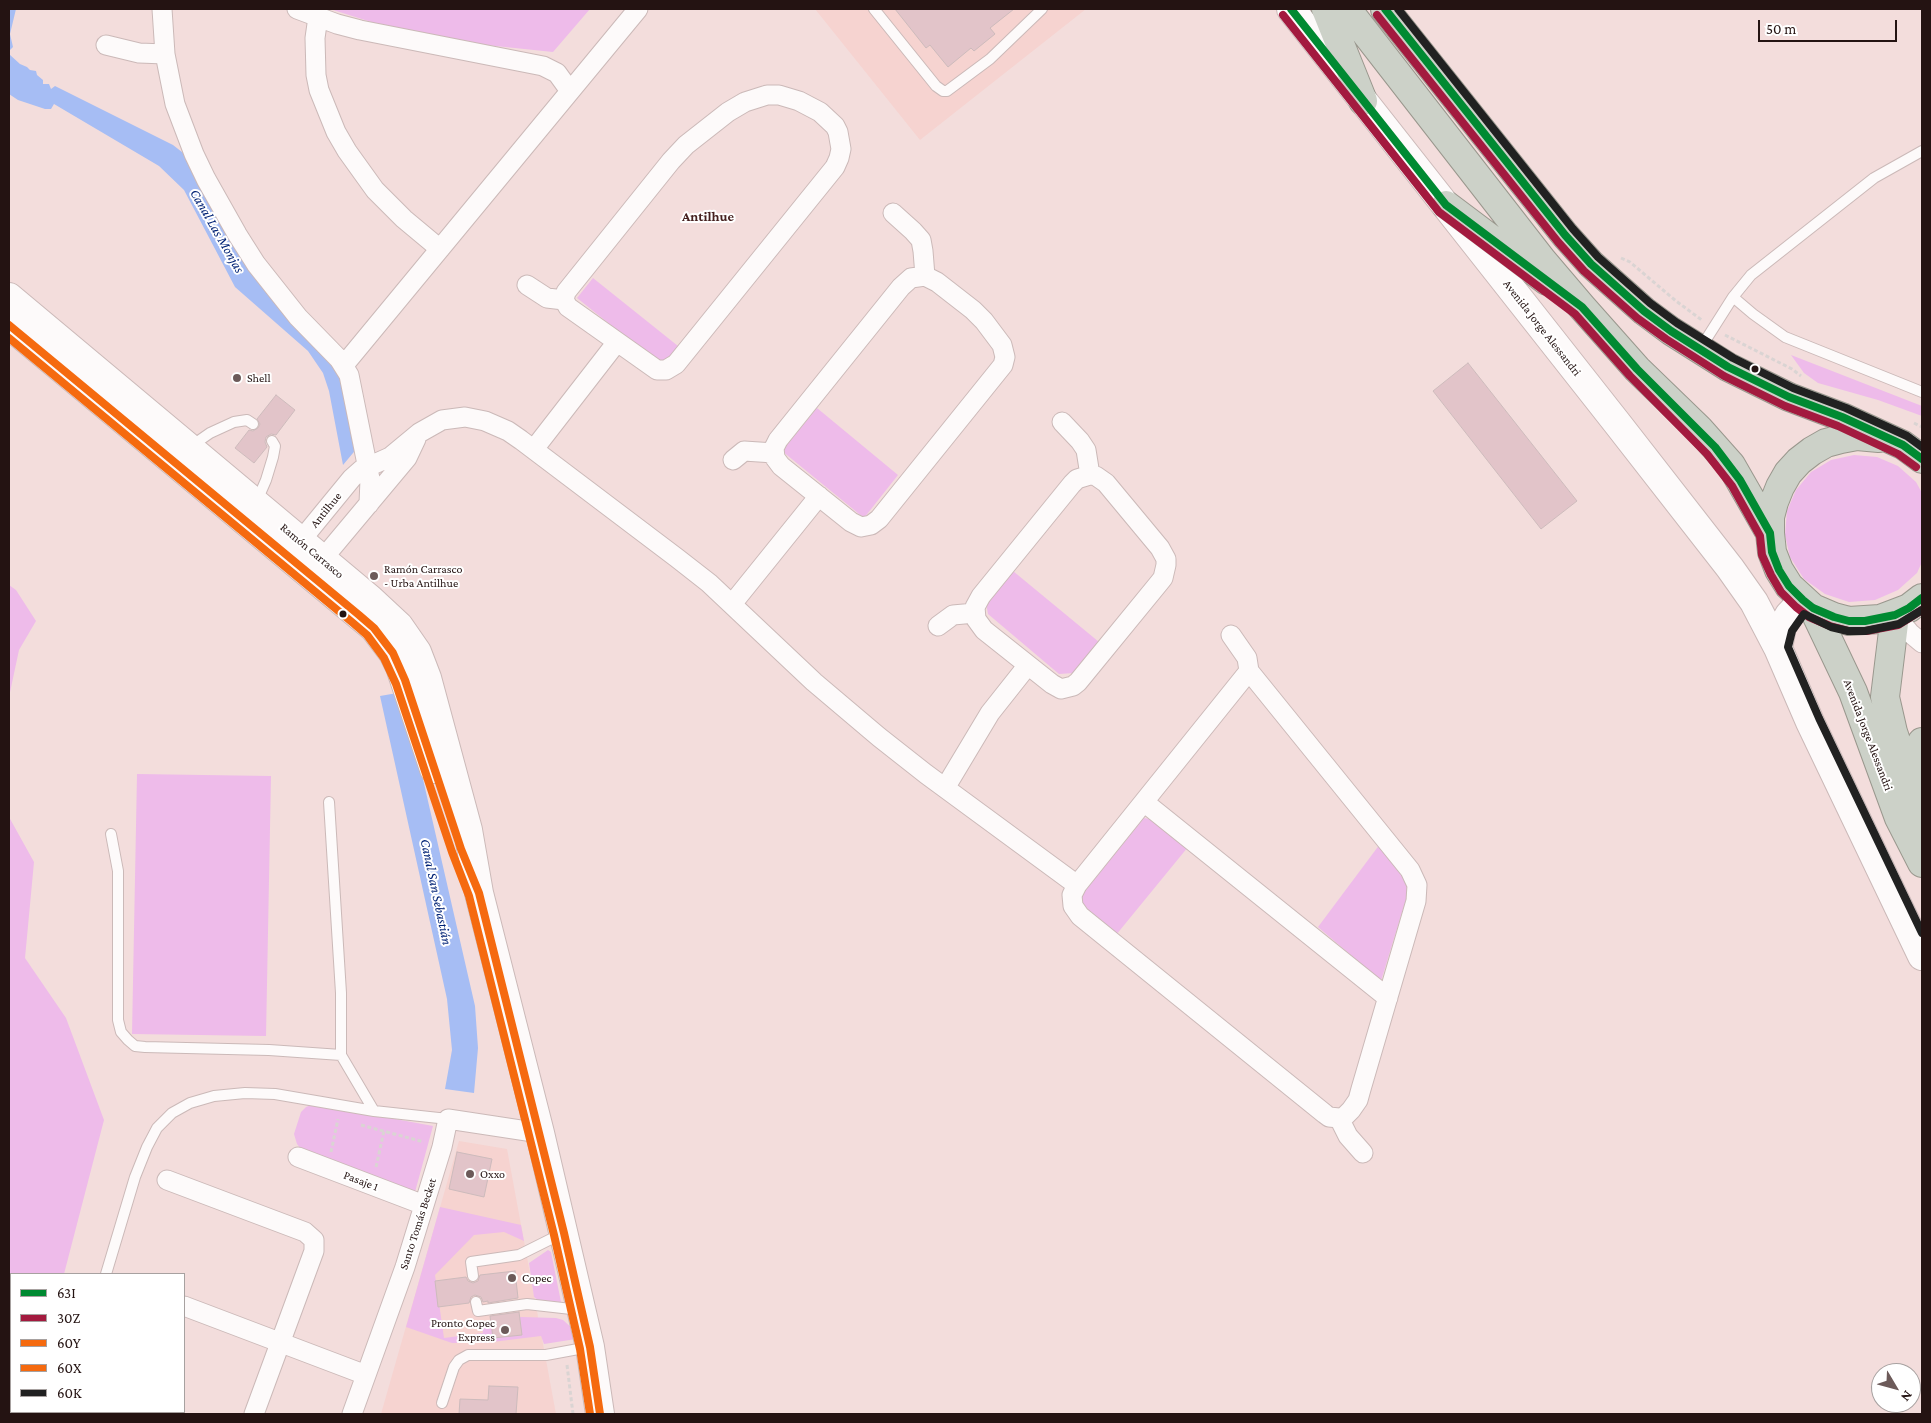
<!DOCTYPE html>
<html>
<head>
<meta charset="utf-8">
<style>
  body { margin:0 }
  #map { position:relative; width:1931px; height:1423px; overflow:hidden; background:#f3dddc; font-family:"Crimson Pro",serif }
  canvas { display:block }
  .frame { position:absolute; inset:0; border:10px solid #241312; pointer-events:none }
  .legend { position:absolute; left:10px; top:1273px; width:175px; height:140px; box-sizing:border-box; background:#fff; border:1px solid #a7a1a0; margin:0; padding:6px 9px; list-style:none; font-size:15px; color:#241312 }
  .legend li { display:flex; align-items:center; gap:10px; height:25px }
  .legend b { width:25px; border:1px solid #a7a1a0 }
  .north { position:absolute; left:1871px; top:1363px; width:50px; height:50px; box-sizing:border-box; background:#fff; border:1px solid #a7a1a0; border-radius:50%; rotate:127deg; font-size:14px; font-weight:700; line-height:20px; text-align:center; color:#241312 }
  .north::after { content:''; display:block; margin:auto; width:18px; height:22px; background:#6c5a59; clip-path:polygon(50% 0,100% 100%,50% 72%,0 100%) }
  .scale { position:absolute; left:1758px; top:20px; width:139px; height:22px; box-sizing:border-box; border:2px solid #241312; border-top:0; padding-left:6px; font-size:15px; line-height:18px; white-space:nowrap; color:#241312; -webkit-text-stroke:4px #fff; paint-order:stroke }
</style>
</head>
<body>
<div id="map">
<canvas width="1931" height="1423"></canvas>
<div class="frame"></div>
<ul class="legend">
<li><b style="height:6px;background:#008a32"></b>63I</li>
<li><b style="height:6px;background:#a31a3f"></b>30Z</li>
<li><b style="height:6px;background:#f56a0f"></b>60Y</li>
<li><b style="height:6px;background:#f56a0f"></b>60X</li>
<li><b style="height:6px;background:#212121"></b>60K</li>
</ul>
<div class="north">N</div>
<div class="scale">50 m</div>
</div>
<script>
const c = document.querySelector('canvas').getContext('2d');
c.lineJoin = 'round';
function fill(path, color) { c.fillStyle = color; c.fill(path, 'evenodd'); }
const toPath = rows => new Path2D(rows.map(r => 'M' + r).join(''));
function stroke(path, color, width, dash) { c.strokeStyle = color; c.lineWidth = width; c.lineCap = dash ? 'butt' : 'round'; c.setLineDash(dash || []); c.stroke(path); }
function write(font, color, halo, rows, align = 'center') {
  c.font = font + ' "Crimson Pro",serif'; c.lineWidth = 4; c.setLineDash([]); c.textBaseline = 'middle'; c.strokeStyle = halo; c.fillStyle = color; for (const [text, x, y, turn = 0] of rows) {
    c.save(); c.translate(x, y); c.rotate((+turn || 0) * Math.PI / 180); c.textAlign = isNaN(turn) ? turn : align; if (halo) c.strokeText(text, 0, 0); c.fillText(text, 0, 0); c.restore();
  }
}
fill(toPath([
  [815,9,1086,9,920,140],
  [459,1141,507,1149,556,1414,381,1414]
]), '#f6d3d0');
fill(toPath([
  [330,9,590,9,553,52,486,45,384,26],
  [593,278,678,346,662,366,577,298],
  [1791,355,1922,406,1922,416,1878,400,1818,383,1804,373],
  [817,408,898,475,864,518,782,451],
  [1854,455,1877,457,1898,466,1916,482,1922,493,1922,562,1917,573,1898,590,1875,600,1849,602,1825,594,1804,579,1790,557,1785,535,1787,511,1796,490,1811,472,1831,460],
  [1013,571,1099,642,1074,673,1059,674,988,614,986,603],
  [9,585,16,590,36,621,19,650,9,697],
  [137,774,271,776,266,1036,132,1034],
  [9,817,34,862,25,958,66,1018,104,1120,64,1274,11,1274,11,1331,9,1333],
  [1144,818,1155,820,1188,847,1116,935,1076,902],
  [1380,844,1411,883,1381,981,1318,927],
  [314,1104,433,1126,415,1192,301,1149,297,1144,294,1134,301,1112,306,1107],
  [440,1207,521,1225,524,1241,504,1232,474,1235,435,1275,444,1338,483,1333,481,1322,521,1317,556,1318,563,1320,573,1329,576,1339,544,1344,541,1336,484,1343,452,1343,406,1327],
  [548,1250,551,1252,561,1302,539,1301,534,1297,529,1263]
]), '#eebbea');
fill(toPath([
  [9,9,16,9,10,34,13,47,10,50],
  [9,54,20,64,27,67,30,70,36,71,37,75,43,80,43,84,49,84,51,89,55,86,173,145,187,156,344,383,358,447,343,465,329,391,323,373,308,351,235,287,184,190,159,166,54,104,51,109,45,109,18,100,9,94],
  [403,692,475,1006,478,1048,474,1093,445,1089,452,1050,447,999,380,696]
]), '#a6bdf4');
const building = toPath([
  [895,9,1014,9,990,28,995,34,974,51,971,48,948,67,930,45,926,48,895,9],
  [1468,363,1577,501,1541,529,1433,391,1468,363],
  [276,395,295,410,276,435,271,434,266,437,265,442,267,447,254,463,235,448,249,430,253,431,258,428,260,424,257,419,276,395],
  [457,1152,492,1159,484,1197,449,1189,457,1152],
  [515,1271,518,1298,488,1303,488,1301,483,1302,481,1297,475,1295,471,1297,469,1303,438,1307,435,1281,466,1277,468,1281,473,1283,478,1281,480,1275,515,1271],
  [519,1312,522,1335,493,1338,490,1316,519,1312],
  [489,1386,518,1387,516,1414,459,1414,460,1399,488,1400,489,1386]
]);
fill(building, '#e2c4c9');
stroke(building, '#cdbbbc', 1);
const lane = toPath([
  [874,9,936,86,943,91,947,91,990,59,1042,9],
  [1733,297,1753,314,1785,337,1922,392],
  [1700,349,1733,297,1751,275,1874,178,1922,151],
  [190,447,210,433,234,422,247,420,253,424],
  [256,503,266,480,273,457,275,446,272,441],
  [329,802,341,993,341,1055,374,1111],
  [111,834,118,871,118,1020,121,1032,128,1040,135,1046,145,1047,269,1050,341,1055],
  [106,1274,135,1177,147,1147,157,1128,172,1113,190,1103,214,1096,245,1093,275,1094,374,1111,448,1119],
  [473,1276,471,1262,519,1255,563,1233],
  [476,1302,478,1311,527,1304,580,1310],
  [442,1403,454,1367,459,1360,468,1355,546,1355,589,1347],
  [9,1410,11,1410]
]);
const street = toPath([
  [162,9,165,54,175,104,194,154,206,179,237,234,256,264,298,317,339,359,349,375,370,479,369,504],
  [297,9,337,24,360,30,543,66,557,73,570,91],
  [318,17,315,38,316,75,319,90,336,132,347,151,375,190,404,219,440,249],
  [106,45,139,53,165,54],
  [767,95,779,95,799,101,820,112,835,126,838,132,841,149,839,158,835,167,676,364,666,370,657,370,568,307,564,300,566,292,671,161,686,145,728,112,745,102,767,95],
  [893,213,913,231,921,240,923,251,925,276],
  [925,276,937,282,973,310,984,321,1002,345,1005,357,1003,365,879,519,871,525,861,527,851,522,781,466,775,458,774,448,778,440,901,287,911,278,925,276],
  [527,285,547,298,564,300],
  [344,365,638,9],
  [1062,422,1080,441,1086,450,1090,475],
  [534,449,617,342],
  [733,460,744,451,774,453],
  [1090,475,1096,476,1106,483,1160,548,1166,559,1166,565,1163,578,1159,583,1078,682,1073,686,1061,689,1052,684,984,630,976,619,975,607,981,596,1072,484,1077,479,1090,475],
  [293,550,352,478,361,470,390,457,419,433,442,420,465,417,485,421,508,431,521,440,677,558,709,583,814,682,879,737,926,774,1077,885],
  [315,568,407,458,416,439],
  [732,604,819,496],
  [1895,615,1910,633,1922,643],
  [938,626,953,615,975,613],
  [1231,635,1247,658,1249,671,1410,870,1417,885,1416,901,1361,1089,1358,1100,1351,1110,1344,1117,1339,1118,1329,1117,1325,1114,1080,916,1073,906,1072,895,1077,885,1249,671],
  [945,788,990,713,1028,665],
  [1144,802,1388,998],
  [1339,1118,1348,1136,1363,1153],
  [298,1157,424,1205],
  [167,1180,305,1232,314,1240,314,1251,254,1414],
  [184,1306,366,1375],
  [135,1412,142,1414],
  [352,1414,405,1267,442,1147,448,1119,540,1133]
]);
const secondary = toPath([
  [1291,9,1617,423,1730,568,1754,602,1778,648,1810,722,1922,956],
  [9,297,370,599,399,626,417,652,427,678,468,830,479,893,540,1133,590,1347,600,1414],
  [9,325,374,628,393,653,400,667,434,769],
  [1778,648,1782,627,1789,615,1803,600]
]);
const highway = toPath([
  [1326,9,1363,101],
  [1347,9,1542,260,1582,307,1637,369,1699,429,1731,465,1770,533],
  [1385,9,1565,235,1591,264,1644,311,1671,331,1728,367,1789,397,1842,417,1903,445,1922,459],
  [1446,205,1547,281],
  [1879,438,1857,436,1841,439,1826,443,1812,451,1799,461,1788,473,1780,487,1774,502,1770,517,1770,533,1772,552,1779,570,1789,586,1813,608,1834,617,1849,621,1880,619,1909,608,1922,598],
  [1813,608,1853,692,1899,818,1922,863],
  [1895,615,1885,697,1893,732,1922,819],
  [1912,786,1916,756,1922,742]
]);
stroke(lane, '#cbb9b8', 12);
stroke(street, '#cbb9b8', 21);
stroke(secondary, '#cbb9b8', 30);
stroke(highway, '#99978d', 30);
stroke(toPath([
  [1621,258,1630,262,1676,301,1703,321],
  [1725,335,1792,369,1801,376],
  [1914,423,1922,427],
  [361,1125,424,1142],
  [331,1152,338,1119],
  [376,1167,384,1131],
  [567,1365,573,1414]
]), '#dad4d3', 3, [4, 2.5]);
stroke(lane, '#fdfafa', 10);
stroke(street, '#fdfafa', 19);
stroke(secondary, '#fdfafa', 28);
stroke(highway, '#ccd1c8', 28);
stroke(toPath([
  [1291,9,1446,205,1582,307,1637,369,1715,447,1740,480,1770,533,1772,552,1779,570,1789,586,1803,600,1813,608,1834,617,1849,621,1865,621,1895,615,1909,608,1922,598],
  [1385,9,1565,235,1591,264,1644,311,1671,331,1728,367,1789,397,1842,417,1903,445,1922,459]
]), '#008a32', 8);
stroke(toPath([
  [1283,15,1439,212,1575,314,1630,376,1707,454,1732,486,1760,536,1762,555,1771,575,1781,592,1796,607,1809,617,1830,626,1849,631,1866,631,1898,625,1922,610],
  [1377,15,1558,242,1584,271,1637,318,1666,339,1724,376,1785,406,1838,426,1898,454,1916,467]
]), '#a31a3f', 8);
stroke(toPath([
  [9,325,359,615,374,628,393,653,405,680,461,849,479,893,564,1233,590,1347,600,1414]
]), '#f56a0f', 8);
stroke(toPath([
  [9,338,353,623,367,635,384,658,396,684,452,852,469,896,554,1235,580,1349,590,1414]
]), '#f56a0f', 8);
stroke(toPath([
  [1398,9,1573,229,1598,257,1650,303,1677,323,1733,358,1793,388,1846,408,1907,436,1922,447],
  [1922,610,1899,624,1865,631,1848,631,1831,627,1804,614,1792,631,1788,647,1819,718,1922,933]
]), '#212121', 8);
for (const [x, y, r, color] of [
  [1755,369,4.5,"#241312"],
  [237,378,5,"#6c5a59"],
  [374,576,5,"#6c5a59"],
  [343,614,4.5,"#241312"],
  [470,1174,5,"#6c5a59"],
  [512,1278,5,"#6c5a59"],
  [505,1330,5,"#6c5a59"]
]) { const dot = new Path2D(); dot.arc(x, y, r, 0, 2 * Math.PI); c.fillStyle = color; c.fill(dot); stroke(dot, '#fff', 2); }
write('12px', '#241312', '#fff', [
  ["Avenida Jorge Alessandri",1542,328,52],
  ["Antilhue",326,510,-51],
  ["Ramón Carrasco",312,551,40],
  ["Avenida Jorge Alessandri",1868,735,69],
  ["Pasaje 1",361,1181,21],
  ["Santo Tomás Becket",418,1224,-72]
]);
write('12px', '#241312', '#fff', [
  ["Shell",247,378],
  ["Ramón Carrasco",384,569],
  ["- Urba Antilhue",384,583],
  ["Oxxo",480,1174],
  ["Copec",522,1278],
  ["Pronto Copec",495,1323,"right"],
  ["Express",495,1337,"right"]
], 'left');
write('bold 14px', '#45201f', '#fff', [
  ["Antilhue",708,217]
]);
write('italic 14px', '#002275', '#fff', [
  ["Canal Las Monjas",217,231,60],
  ["Canal San Sebastián",436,892,78]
]);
</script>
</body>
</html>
